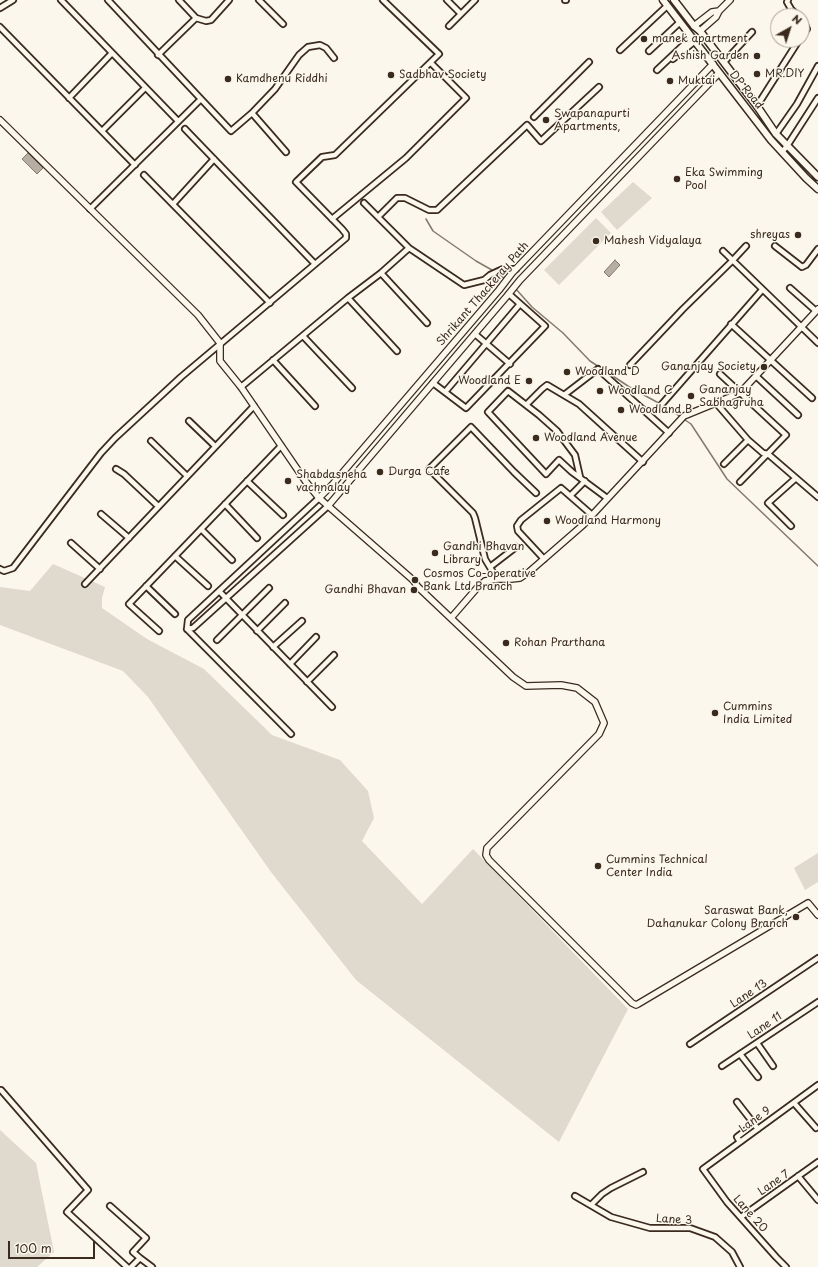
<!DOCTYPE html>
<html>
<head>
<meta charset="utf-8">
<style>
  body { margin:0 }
  #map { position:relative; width:818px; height:1267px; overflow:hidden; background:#fbf7ec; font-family:"Playpen Sans",sans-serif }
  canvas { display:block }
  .north { position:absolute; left:770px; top:8px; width:40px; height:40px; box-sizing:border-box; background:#fbf7ec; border:1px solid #aea59a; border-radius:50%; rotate:39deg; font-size:11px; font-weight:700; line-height:16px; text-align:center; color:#3b2a1e }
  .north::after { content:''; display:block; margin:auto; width:14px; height:18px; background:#3b2a1e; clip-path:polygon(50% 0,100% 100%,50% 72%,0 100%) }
  .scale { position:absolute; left:8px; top:1241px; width:87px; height:18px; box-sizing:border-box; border:2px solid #3b2a1e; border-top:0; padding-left:5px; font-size:12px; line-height:14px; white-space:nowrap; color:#3b2a1e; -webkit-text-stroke:3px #fbf7ec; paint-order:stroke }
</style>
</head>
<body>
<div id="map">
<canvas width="818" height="1267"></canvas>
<div class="north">N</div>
<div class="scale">100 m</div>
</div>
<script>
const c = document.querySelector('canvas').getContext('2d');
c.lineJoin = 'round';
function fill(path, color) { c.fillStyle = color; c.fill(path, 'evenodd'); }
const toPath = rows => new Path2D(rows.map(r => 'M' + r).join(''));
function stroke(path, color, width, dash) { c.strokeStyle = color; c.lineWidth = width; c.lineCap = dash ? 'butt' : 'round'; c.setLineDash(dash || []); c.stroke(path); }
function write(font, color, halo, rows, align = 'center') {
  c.font = font + ' "Playpen Sans",sans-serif'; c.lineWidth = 3; c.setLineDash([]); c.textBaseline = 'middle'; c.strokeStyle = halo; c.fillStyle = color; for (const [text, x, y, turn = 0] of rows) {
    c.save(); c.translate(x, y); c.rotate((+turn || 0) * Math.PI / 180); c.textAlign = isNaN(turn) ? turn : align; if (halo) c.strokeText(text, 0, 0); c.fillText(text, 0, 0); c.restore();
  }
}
fill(toPath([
  [633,182,652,198,617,230,601,212],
  [596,218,611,233,559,285,544,270],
  [53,564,105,587,102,598,102,608,147,639,204,669,272,735,340,760,368,791,374,818,362,841,422,904,473,849,628,1009,559,1142,356,980,271,872,148,697,123,671,0,625,0,587,30,591],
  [818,853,818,882,805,890,794,868],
  [0,1130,36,1163,54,1252,37,1267,0,1267]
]), '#dfd9ce');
const water = toPath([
  [28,153,43,168,37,174,22,159,28,153],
  [615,260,620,265,609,277,604,272,615,260]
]);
fill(water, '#b6aea2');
stroke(water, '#85796d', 1);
stroke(toPath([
  [426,219,433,231,476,261,499,274,505,279],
  [515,288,532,307,563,333,590,361,631,388,666,407,691,424,727,479,818,566]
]), '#85796d', 1.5);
const minor = toPath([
  [61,0,178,121],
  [108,0,231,131,252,113,275,89,299,55,308,47,320,45,326,48,334,58],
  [259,0,283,24],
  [447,0,461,14],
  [565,0,566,0],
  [788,0,787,2,791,9,798,16],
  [0,8,13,0],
  [196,18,206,21,211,20,229,0],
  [802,20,804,22,807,29,802,36],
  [449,26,475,0],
  [0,27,135,165],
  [620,50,667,6],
  [649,51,679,23],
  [158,55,196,18,179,0],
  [673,59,695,41],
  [724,62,752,32],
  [657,70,692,37],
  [69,98,112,53],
  [757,106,799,40],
  [252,113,286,152],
  [534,117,589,62],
  [185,129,315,264],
  [102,131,145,88],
  [776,134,797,104,818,66],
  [782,152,787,146,818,98],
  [144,175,270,303],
  [364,203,409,248,464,285,484,280,490,275,503,269,516,269],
  [173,204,214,159],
  [90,209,201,99],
  [378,217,397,198,405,198,429,210,437,210,527,125,541,141,599,87],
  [332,219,406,158,466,98,431,63],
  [775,246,802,267,806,265,818,249],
  [723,251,818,343],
  [381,273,427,323],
  [790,288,816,311],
  [348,298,397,351],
  [731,324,812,398],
  [475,334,510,364],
  [303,336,352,388],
  [273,360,315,406],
  [630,365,683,309,733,260,746,246],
  [720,374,786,435,740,482],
  [756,376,798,415],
  [433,383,466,408,545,326,509,294],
  [241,387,348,298,381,273,409,248],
  [445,392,520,304],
  [564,395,598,369,669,433],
  [716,403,748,440,763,453,768,454,818,497],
  [662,404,762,290],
  [526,405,542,389,547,385,579,404,643,462],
  [189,421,215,446],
  [151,441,187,476],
  [724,464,748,440],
  [116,469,124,474,158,506],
  [580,477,575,455,557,431,539,415,508,391,488,412,546,474,559,460,572,472,607,498],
  [247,481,283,515],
  [570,496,585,481],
  [225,504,257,538],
  [101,514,129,538],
  [791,526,768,503,796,478],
  [201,529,232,560],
  [71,543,100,569],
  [175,556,208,586],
  [544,559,518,531,517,526,521,520,561,488,592,515],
  [490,567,516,547],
  [0,569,4,571,13,568,101,453,115,438,181,377,346,238,346,234,342,229,296,182,322,157,335,155,439,54,383,0],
  [497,579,485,559,475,518,473,513,429,469,471,427,514,472,536,493],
  [85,584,254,406],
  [146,586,175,614],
  [219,591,332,707],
  [187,629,193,628,328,506],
  [187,629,188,620,319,498],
  [187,629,291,734],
  [159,631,129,604,281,446],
  [257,631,285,603],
  [217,640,269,588],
  [273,647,302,621],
  [290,664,316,637],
  [307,682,334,655],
  [757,1043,773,1066],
  [690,1044,818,958],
  [740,1054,758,1077],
  [722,1066,818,1002],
  [0,1090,1,1090,88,1190,67,1212,127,1267],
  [737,1102,758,1129],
  [794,1103,816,1128],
  [740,1142,737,1137,754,1124],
  [798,1176,818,1200],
  [575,1196,611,1217,650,1228,690,1228,715,1237,732,1252,740,1267],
  [591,1205,602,1194,611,1188,643,1172],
  [110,1206,146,1238,133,1252,140,1258],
  [741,1217,818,1162],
  [131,1267,140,1258,152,1267],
  [786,1267,776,1257,727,1202,703,1169,818,1085]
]);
const tertiary = toPath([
  [694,26,712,12,719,11],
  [700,31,716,17,719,11,730,0],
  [0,120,198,315,220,343,220,361,241,387,306,482,319,498,413,580,418,587,513,677,526,686,561,685,577,688,595,702,604,723,599,734,491,844,487,848,486,855,489,860,632,1003,636,1005,638,1004,808,903,818,915],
  [319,498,332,485,499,290,512,273,713,64],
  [328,506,507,296,520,280,719,73],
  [451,618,477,588,485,581,497,579,511,579,520,578,529,572,583,525,684,416,740,393,818,309]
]);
const secondary = toPath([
  [663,0,771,140,806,178,818,189],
  [674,0,694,26,700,31,757,106,776,134,818,177]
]);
stroke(minor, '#3b2a1e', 8);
stroke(tertiary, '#3b2a1e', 8);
stroke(secondary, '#3b2a1e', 9);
stroke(minor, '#fbf7ec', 4.5);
stroke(tertiary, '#fbf7ec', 5.5);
stroke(secondary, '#fbf7ec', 6);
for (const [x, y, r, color] of [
  [644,39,4,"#3b2a1e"],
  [757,56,4,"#3b2a1e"],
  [757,74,4,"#3b2a1e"],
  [391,75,4,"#3b2a1e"],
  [228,79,4,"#3b2a1e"],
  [670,81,4,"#3b2a1e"],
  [546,120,4,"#3b2a1e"],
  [677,179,4,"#3b2a1e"],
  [798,235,4,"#3b2a1e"],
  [596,241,4,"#3b2a1e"],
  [764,367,4,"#3b2a1e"],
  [567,372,4,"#3b2a1e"],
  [529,381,4,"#3b2a1e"],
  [600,391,4,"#3b2a1e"],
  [691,396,4,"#3b2a1e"],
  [621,410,4,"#3b2a1e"],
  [536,438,4,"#3b2a1e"],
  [380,472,4,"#3b2a1e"],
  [288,481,4,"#3b2a1e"],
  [547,521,4,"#3b2a1e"],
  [435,553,4,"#3b2a1e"],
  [415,580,4,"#3b2a1e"],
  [414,590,4,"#3b2a1e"],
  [506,643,4,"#3b2a1e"],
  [715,713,4,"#3b2a1e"],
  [598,866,4,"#3b2a1e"],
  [796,917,4,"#3b2a1e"]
]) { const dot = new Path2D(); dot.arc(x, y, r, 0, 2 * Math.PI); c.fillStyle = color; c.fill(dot); stroke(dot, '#fbf7ec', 1.5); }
write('11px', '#3b2a1e', '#fbf7ec', [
  ["manek apartment",652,39],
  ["Ashish Garden",749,56,"right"],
  ["MR.DIY",765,74],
  ["Sadbhav Society",399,75],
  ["Kamdhenu Riddhi",236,79],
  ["Muktai",678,81],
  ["Swapanapurti",554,114],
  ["Apartments,",554,127],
  ["Eka Swimming",685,173],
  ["Pool",685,186],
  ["shreyas",790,235,"right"],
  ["Mahesh Vidyalaya",604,241],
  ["Gananjay Society",756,367,"right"],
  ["Woodland D",575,372],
  ["Woodland E",521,381,"right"],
  ["Gananjay",699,390],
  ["Sabhagruha",699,403],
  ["Woodland C",608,391],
  ["Woodland B",629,410],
  ["Woodland Avenue",544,438],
  ["Durga Cafe",388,472],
  ["Shabdasneha",296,475],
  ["vachnalay",296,488],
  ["Woodland Harmony",555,521],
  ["Gandhi Bhavan",443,547],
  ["Library",443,560],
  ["Cosmos Co-operative",423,574],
  ["Bank Ltd Branch",423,587],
  ["Gandhi Bhavan",406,590,"right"],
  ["Rohan Prarthana",514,643],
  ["Cummins",723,707],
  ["India Limited",723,720],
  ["Cummins Technical",606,860],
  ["Center India",606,873],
  ["Saraswat Bank,",788,911,"right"],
  ["Dahanukar Colony Branch",788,924,"right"]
], 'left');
write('11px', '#3b2a1e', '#fbf7ec', [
  ["DP Road",746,90,51],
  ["Shrikant Thackeray Path",483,294,-49],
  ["Lane 13",749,994,-34],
  ["Lane 11",765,1026,-34],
  ["Lane 9",755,1120,-36],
  ["Lane 7",774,1183,-35],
  ["Lane 20",750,1214,48],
  ["Lane 3",674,1220,3]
]);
</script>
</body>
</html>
